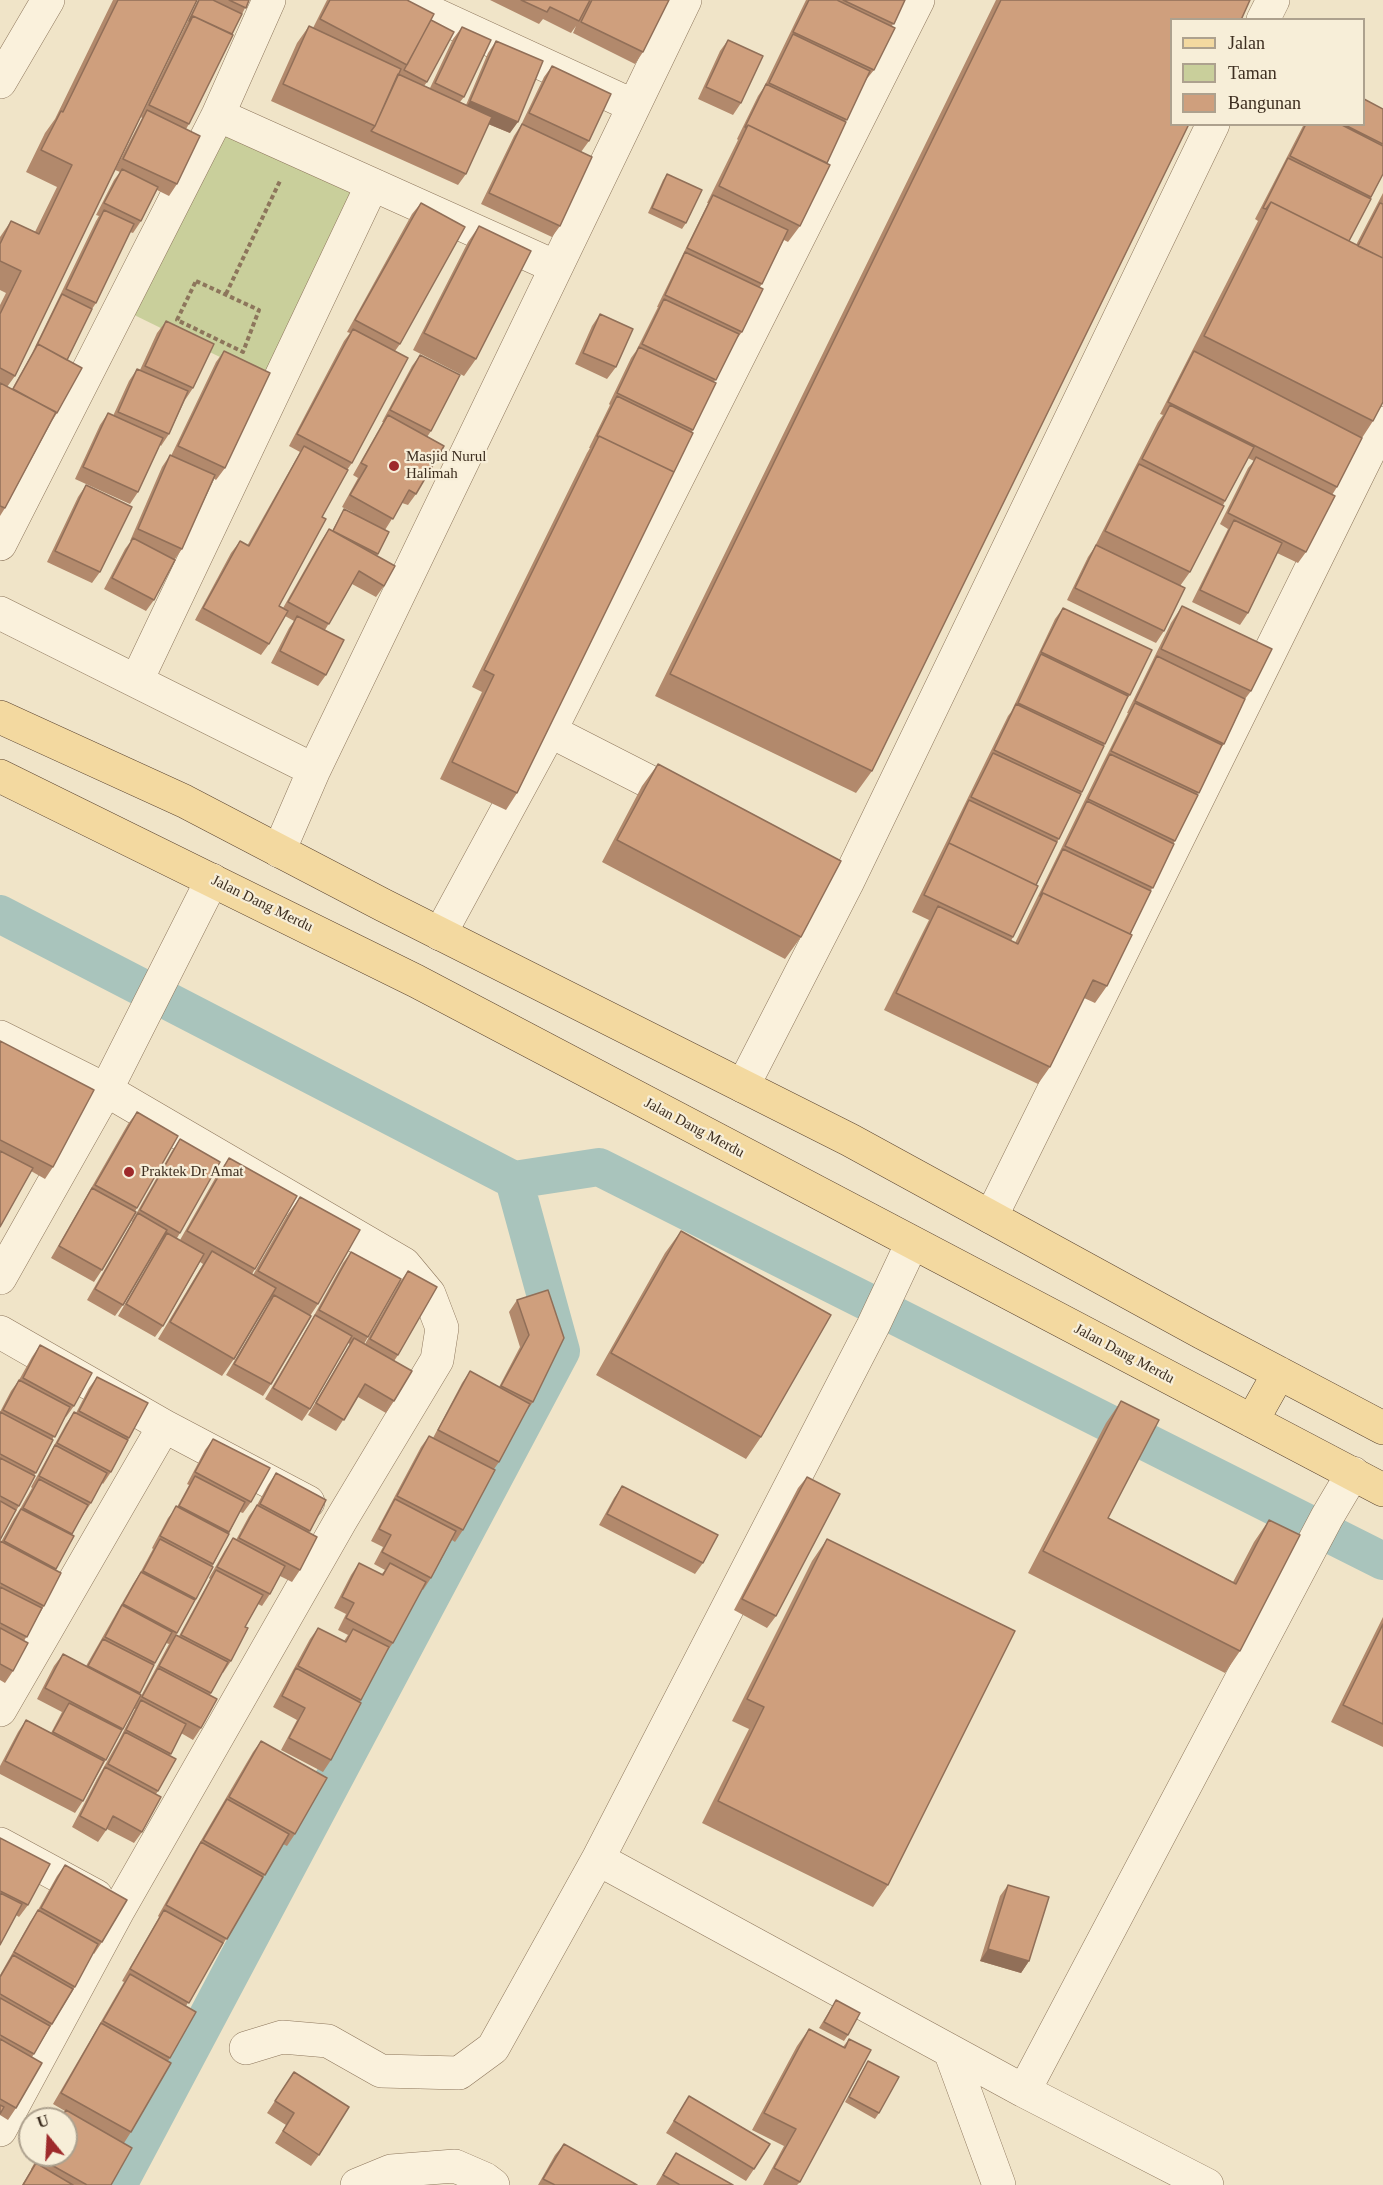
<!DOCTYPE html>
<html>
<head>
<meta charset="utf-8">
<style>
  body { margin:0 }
  #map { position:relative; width:1383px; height:2185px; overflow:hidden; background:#f0e4c8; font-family:Georgia,serif }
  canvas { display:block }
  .legend { position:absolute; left:1170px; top:18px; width:195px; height:108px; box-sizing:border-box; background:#f7eed8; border:2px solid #ada18e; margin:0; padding:8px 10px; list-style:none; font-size:18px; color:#3d2e20 }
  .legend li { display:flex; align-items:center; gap:12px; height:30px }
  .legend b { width:30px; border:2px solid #ada18e }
  .north { position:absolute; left:18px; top:2107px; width:60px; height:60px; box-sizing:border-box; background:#f7eed8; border:2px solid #ada18e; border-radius:50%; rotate:342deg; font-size:16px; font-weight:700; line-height:24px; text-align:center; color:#3d2e20 }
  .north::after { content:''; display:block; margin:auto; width:21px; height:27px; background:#9e2a2b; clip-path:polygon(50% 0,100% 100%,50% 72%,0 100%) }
</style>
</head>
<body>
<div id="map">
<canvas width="1383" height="2185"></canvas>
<ul class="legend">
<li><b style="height:8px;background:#f3d9a0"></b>Jalan</li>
<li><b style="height:16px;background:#c9cf9b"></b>Taman</li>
<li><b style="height:16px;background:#cf9f7d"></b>Bangunan</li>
</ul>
<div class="north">U</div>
</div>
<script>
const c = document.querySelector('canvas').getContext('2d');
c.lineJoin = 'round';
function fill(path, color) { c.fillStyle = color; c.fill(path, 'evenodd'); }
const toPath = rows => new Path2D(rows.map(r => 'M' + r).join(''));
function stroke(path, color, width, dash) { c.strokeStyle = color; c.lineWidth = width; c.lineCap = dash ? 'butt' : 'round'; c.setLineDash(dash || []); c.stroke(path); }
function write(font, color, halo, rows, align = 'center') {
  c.font = font + ' Georgia,serif'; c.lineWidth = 4.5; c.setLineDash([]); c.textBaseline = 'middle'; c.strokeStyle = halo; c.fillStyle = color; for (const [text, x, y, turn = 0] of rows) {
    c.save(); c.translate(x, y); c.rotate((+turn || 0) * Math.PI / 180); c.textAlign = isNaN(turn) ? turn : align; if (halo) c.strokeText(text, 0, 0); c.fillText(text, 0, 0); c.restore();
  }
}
fill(toPath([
  [218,115,372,185,277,385,120,308]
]), '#c9cf9b');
stroke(toPath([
  [0,914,514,1180,599,1167,1383,1561],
  [118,2185,561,1351,514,1180]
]), '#a9c4bc', 38);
const minor = toPath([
  [404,0,634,106],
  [1263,20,1273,0],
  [0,82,48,0],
  [218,115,556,267],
  [0,544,218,115,269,0],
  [0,613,314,770],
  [137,680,372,185],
  [550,731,687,801],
  [279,851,314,770,685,0],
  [440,934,550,731,918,0],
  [0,1037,106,1090,404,1264,429,1294,442,1328,437,1360,341,1520,119,1909,0,2130],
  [743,1086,847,883,1213,124],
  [991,1217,1383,423],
  [0,1278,106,1090,212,880],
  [0,1332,164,1426,308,1502],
  [0,1710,164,1426],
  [0,1844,96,1896],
  [598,1859,1024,2091,1207,2185],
  [246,2048,282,2037,328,2041,381,2071,459,2073,493,2048,598,1859,873,1326,912,1243],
  [950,2051,999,2185],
  [1024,2091,1327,1517,1353,1473],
  [357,2185,391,2171,455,2166,485,2179,493,2185]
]);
const major = toPath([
  [0,717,184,801,383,905,850,1140,1201,1332,1383,1428],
  [0,776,416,981,1383,1490],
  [1252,1421,1279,1373]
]);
stroke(minor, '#8d765c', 34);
stroke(major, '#5b4430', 34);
stroke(toPath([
  [196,281,259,310,243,352,177,320,196,281],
  [226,294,280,181]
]), '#8d765c', 4, [4.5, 3]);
stroke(minor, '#faf1dc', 33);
stroke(major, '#f3d9a0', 33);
fill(toPath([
  [113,0,197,0,15,376,7,387,12,389,32,353,96,221,99,216,96,215,114,180,120,172,115,170,142,118,141,117,198,0,249,0,242,14,189,124,186,129,177,184,169,196,157,190,141,221,133,233,130,232,96,303,92,309,67,360,57,413,52,421,5,508,0,516,0,305,6,293,0,290,0,237,11,221,35,232,57,187,26,172,45,133,55,119],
  [327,0,407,0,431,20,427,82,424,86,430,88,453,39,462,27,464,97,460,102,466,105,488,53,496,41,510,133,488,124,466,174,458,185,271,101,297,43,309,26,313,28],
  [490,0,669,0,643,52,635,64,573,33,576,26,571,33,543,19,539,24],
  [806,0,905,0,892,26,874,70,865,81,845,122,800,226,788,242,784,240,760,287,742,332,735,341,714,382,693,430,517,793,506,810,440,779,482,692,472,687,587,453,590,448,589,448,610,405,609,404,631,358,636,351,658,307,657,307,708,203,707,203,738,140,737,139,758,96,764,87],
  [996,0,1250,0,872,771,856,793,655,696],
  [728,40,741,103,733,115,698,99,720,51],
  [552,66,589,141,581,152,560,226,552,237,481,204,514,136,521,125,544,77],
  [1383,109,1383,174,1349,241,1356,245,1383,193,1383,402,1373,421,1362,438,1337,487,1332,495,1306,552,1298,563,1277,553,1248,613,1240,625,1192,602,1228,529,1220,524,1248,468,1254,461,1248,458,1223,505,1190,572,1180,586,1164,631,1156,643,1067,600,1088,557,1094,548,1128,481,1158,422,1163,415,1160,414,1258,221,1255,219,1304,124,1364,124],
  [667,174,686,223,682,229,648,213,663,180],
  [421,203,400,344,395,351,352,463,347,470,322,517,279,606,283,608,321,541,329,529,332,531,344,509,356,514,342,507,358,478,353,475,383,422,382,422,412,366,420,355,431,431,427,437,416,494,408,505,402,503,385,530,389,532,377,556,384,586,376,597,352,584,325,630,326,675,318,686,271,663,289,628,294,621,285,616,269,644,261,655,195,620,231,553,240,541,247,546,300,452,289,446,344,341,350,333,347,332,412,214],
  [479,226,476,359,464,376,413,350,468,242],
  [600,314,616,367,607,379,575,364,592,326],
  [166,321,193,388,185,400,169,434,161,446,160,445,138,492,130,504,75,479,100,425,108,413,113,416,129,381,137,369,140,370,157,333],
  [224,351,225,468,216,480,213,478,182,549,175,559,154,600,146,611,104,589,125,549,131,541,130,541,162,467,170,455,171,456,216,362],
  [86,485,100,572,92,583,47,562,78,497],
  [1182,606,1251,691,1245,699,1224,744,1219,750,1197,795,1130,934,1107,986,1095,1003,1084,998,1050,1067,1038,1084,884,1010,929,920,912,912,1008,716,1011,712,1055,619,1063,608,1130,695,1124,703,1082,792,1036,885,1013,937,1011,941,1015,943,1102,765,1128,713,1127,713,1171,623],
  [658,764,801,937,785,959,602,862,642,786],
  [0,1041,53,1167,45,1179,31,1171,0,1227],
  [137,1112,137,1208,102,1270,94,1282,51,1258,128,1124],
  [180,1139,180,1233,177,1238,180,1240,217,1175,229,1158,255,1269,252,1274,253,1275,288,1214,300,1197,318,1304,310,1316,271,1384,263,1396,226,1375,270,1301,268,1300,234,1359,222,1376,158,1339,203,1264,200,1262,163,1326,155,1337,118,1316,163,1239,161,1239,123,1305,115,1316,87,1300,132,1222,132,1221,172,1151],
  [681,1231,761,1437,746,1459,596,1375,665,1253],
  [351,1252,368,1337,364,1344,365,1344,400,1282,408,1271,398,1355,394,1361,394,1401,386,1413,358,1397,336,1431,308,1415,350,1344,348,1343,310,1409,302,1421,265,1399,311,1321,343,1263],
  [548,1290,533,1402,525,1413,499,1462,494,1469,463,1530,455,1542,452,1540,431,1578,423,1590,422,1589,393,1643,385,1654,360,1702,331,1760,323,1772,281,1750,297,1720,273,1707,310,1639,318,1628,344,1641,348,1635,338,1630,346,1614,334,1608,351,1575,359,1563,381,1575,385,1570,374,1564,383,1547,371,1541,421,1447,429,1436,433,1438,462,1383,470,1371,499,1387,520,1347,509,1312,517,1300],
  [40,1345,74,1406,66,1417,65,1417,52,1440,19,1506,14,1514,0,1540,0,1412,11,1391,19,1380,32,1357],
  [97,1377,129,1438,111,1472,103,1484,102,1483,91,1503,83,1515,71,1535,74,1536,55,1570,44,1606,24,1641,13,1671,5,1683,0,1680,0,1541,1,1542,13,1520,20,1509,32,1488,31,1487,66,1424,74,1412,76,1413,89,1388],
  [1121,1401,1108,1518,1233,1582,1254,1542,1269,1520,1240,1651,1225,1673,1028,1573,1106,1423],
  [213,1439,251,1502,243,1513,240,1512,212,1567,213,1567,176,1635,179,1636,210,1579,209,1578,225,1550,233,1538,236,1540,249,1516,257,1505,268,1485,276,1473,326,1500,309,1532,300,1570,292,1582,280,1576,270,1594,262,1606,258,1604,245,1627,231,1661,223,1673,222,1672,210,1695,201,1728,193,1740,181,1733,170,1755,158,1791,156,1794,142,1832,134,1843,107,1829,98,1842,72,1827,97,1779,118,1742,135,1709,134,1709,169,1644,166,1643,138,1694,123,1729,83,1801,75,1813,0,1774,0,1766,18,1732,26,1720,51,1733,62,1712,37,1699,54,1666,63,1654,86,1666,133,1584,140,1573,153,1549,152,1548,168,1518,177,1507,189,1485,187,1484,205,1450],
  [807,1477,776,1616,767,1628,734,1610,798,1488],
  [622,1486,703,1563,695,1574,599,1525,614,1498],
  [827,1539,888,1885,873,1907,702,1823,749,1729,732,1721,812,1561],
  [1383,1617,1383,1747,1331,1722],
  [261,1741,295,1834,287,1846,283,1844,186,2006,196,2012,168,2061,131,2132,124,2143,111,2185,22,2185,31,2170,31,2169,39,2155,66,2155,66,2119,60,2119,65,2111,53,2104,124,1982,122,1981,159,1917,158,1916,193,1854,253,1752],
  [0,1838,28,1905,19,1917,16,1915,0,1945],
  [65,1865,102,1942,94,1954,93,1953,75,1987,32,2057,16,2108,8,2120,0,2115,0,1975,30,1922,38,1910,57,1876],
  [1008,1885,1029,1961,1021,1973,980,1961,1000,1896],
  [836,2000,848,2035,844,2041,819,2028],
  [809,2029,843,2047,849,2039,800,2182,797,2185,763,2185,784,2146,752,2130,797,2046],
  [868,2061,879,2113,875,2119,845,2102],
  [294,2072,319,2155,311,2166,275,2143,286,2125,267,2113],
  [689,2096,754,2169,746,2181,666,2133],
  [564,2144,637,2185,538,2185,555,2155],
  [676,2153,733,2185,656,2185,668,2165]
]), '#b2896c');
fill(toPath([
  [470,101,518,122,510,133,462,113],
  [988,1949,1029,1961,1021,1973,980,1961]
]), '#916f58');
const building = toPath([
  [118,0,197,0,15,376,0,368,0,314,21,271,0,261,0,244,11,221,39,234,72,165,41,150,61,111,63,112,118,0],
  [199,0,213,0,242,14,232,34,193,16,189,21,199,0],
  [229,0,249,0,246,8,229,0],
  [330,0,407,0,434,14,407,65,320,19,330,0],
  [521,0,590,0,579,21,550,7,547,12,521,0],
  [592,0,669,0,643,52,581,22,592,0],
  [809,0,837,0,895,28,874,70,793,32,809,0],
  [843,0,905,0,894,24,843,0],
  [1001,0,1250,0,1241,20,1172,20,1172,124,1189,124,872,771,670,674,1001,0],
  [193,16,233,35,189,124,149,105,193,16],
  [431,20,454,32,427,82,404,70,431,20],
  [309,26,401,69,375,126,283,84,309,26],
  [462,27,491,40,464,97,435,83,462,27],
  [793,34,870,71,847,120,769,83,793,34],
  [728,40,763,56,741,103,706,87,728,40],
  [496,41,543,61,518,122,470,101,496,41],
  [552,66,611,94,589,141,529,113,552,66],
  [398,74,492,117,466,174,371,131,375,126,398,74],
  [766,84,846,122,827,163,748,125,746,128,745,127,766,84],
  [1364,99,1383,109,1383,144,1343,124,1364,124,1364,99],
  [147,110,200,136,177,184,123,159,147,110],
  [522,124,592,157,560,226,489,193,522,124],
  [1306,124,1340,124,1383,146,1383,174,1371,197,1290,156,1306,124],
  [748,125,830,165,800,226,719,186,748,125],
  [1288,158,1371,199,1349,241,1271,202,1266,209,1263,208,1288,158],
  [122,169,158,187,141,221,104,203,122,169],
  [667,174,702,190,686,223,652,208,667,174],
  [713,195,788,230,762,284,687,248,713,195],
  [1271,202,1383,258,1383,402,1373,421,1204,336,1271,202],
  [421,203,465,227,400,344,355,320,421,203],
  [1380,203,1383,204,1383,258,1358,246,1380,203],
  [104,210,134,224,96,303,66,289,104,210],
  [479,226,531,251,476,359,424,333,479,226],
  [685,252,763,289,742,332,665,295,685,252],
  [62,294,92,309,67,360,38,344,36,347,62,294],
  [664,299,739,334,716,380,642,344,664,299],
  [600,314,633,329,616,367,583,353,600,314],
  [166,321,214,344,193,388,145,366,166,321],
  [353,329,408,358,352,463,297,434,353,329],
  [38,344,82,368,57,413,13,389,38,344],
  [639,347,716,383,693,430,617,393,639,347],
  [224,351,270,373,225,468,178,446,224,351],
  [1194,351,1362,438,1337,487,1168,402,1194,351],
  [420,355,460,375,431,431,390,410,420,355],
  [137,369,188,391,169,434,118,412,137,369],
  [0,383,56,412,5,508,0,506,0,383],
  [617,396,693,433,674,472,599,436,599,437,597,436,617,396],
  [1170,405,1254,447,1225,501,1142,459,1170,405],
  [108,413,163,438,138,492,83,467,108,413],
  [388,415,444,446,416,494,409,490,393,519,350,495,367,466,361,463,388,415],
  [599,436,674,472,517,793,452,762,494,675,484,670,599,436],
  [304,446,348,470,322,517,326,519,279,606,288,611,269,644,203,608,240,541,249,546,304,446],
  [170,455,215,475,182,549,138,529,170,455],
  [1256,457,1335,496,1306,552,1228,513,1256,457],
  [1139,464,1224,506,1190,572,1105,531,1139,464],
  [86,485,132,507,100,572,55,551,86,485],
  [344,509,389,532,378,554,333,531,344,509],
  [1234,520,1282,543,1248,613,1200,590,1234,520],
  [329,529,395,566,384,586,359,571,329,624,288,602,329,529],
  [133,538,175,560,154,600,112,578,133,538],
  [1096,545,1185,588,1164,631,1075,588,1096,545],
  [1182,606,1272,649,1251,691,1161,649,1182,606],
  [1063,608,1152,650,1130,695,1041,652,1063,608],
  [297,616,344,640,326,675,280,651,297,616],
  [1041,654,1128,696,1105,744,1018,703,1041,654],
  [1157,656,1245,699,1224,744,1135,701,1157,656],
  [1135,703,1222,745,1199,793,1111,751,1135,703],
  [1016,704,1104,746,1082,792,994,750,1016,704],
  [993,753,1081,794,1059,839,971,797,993,753],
  [1110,754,1198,795,1175,841,1088,799,1110,754],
  [658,764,841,861,801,937,617,840,658,764],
  [969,800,1057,842,1036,885,949,843,947,847,969,800],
  [1087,801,1174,844,1153,888,1065,846,1087,801],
  [949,843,1038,886,1013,937,924,895,949,843],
  [1063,849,1151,891,1130,934,1043,893,1040,896,1063,849],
  [1043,893,1132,935,1107,986,1093,980,1050,1067,896,993,938,906,1018,944,1043,893],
  [0,1041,94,1090,53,1167,0,1140,0,1041],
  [137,1112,178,1136,137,1208,95,1185,137,1112],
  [180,1139,220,1162,180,1233,140,1210,180,1139],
  [0,1151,33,1168,0,1227,0,1151],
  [229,1158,297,1196,255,1269,187,1231,229,1158],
  [92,1188,136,1212,102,1270,59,1246,92,1188],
  [300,1197,360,1230,318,1304,258,1271,300,1197],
  [138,1213,167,1230,123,1305,95,1289,138,1213],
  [681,1231,831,1315,761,1437,611,1353,681,1231],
  [167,1233,204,1254,163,1326,126,1304,167,1233],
  [212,1251,276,1288,234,1359,170,1322,212,1251],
  [351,1252,401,1279,368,1337,319,1310,351,1252],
  [408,1271,437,1287,398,1355,370,1339,408,1271],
  [548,1290,564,1338,533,1402,501,1386,529,1335,517,1300,548,1290],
  [274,1295,311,1316,271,1384,234,1364,274,1295],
  [315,1315,352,1336,310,1409,273,1388,315,1315],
  [354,1338,412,1371,394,1401,365,1384,344,1420,316,1403,354,1338],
  [40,1345,92,1373,74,1406,23,1378,40,1345],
  [470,1371,530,1404,499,1462,438,1430,470,1371],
  [97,1377,148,1403,129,1438,79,1411,97,1377],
  [19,1380,70,1407,55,1437,3,1410,19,1380],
  [1121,1401,1159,1420,1108,1518,1236,1584,1269,1520,1300,1535,1240,1651,1043,1551,1121,1401],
  [0,1412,53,1440,36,1473,0,1454,0,1412],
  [74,1412,128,1440,111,1472,57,1443,74,1412],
  [429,1436,495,1470,463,1530,397,1496,429,1436],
  [213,1439,270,1468,251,1502,195,1472,213,1439],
  [55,1445,107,1473,91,1503,39,1476,55,1445],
  [0,1458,35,1476,19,1506,0,1496,0,1458],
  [276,1473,326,1500,310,1531,260,1504,276,1473],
  [195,1476,245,1502,229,1532,179,1506,195,1476],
  [807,1477,840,1494,776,1616,742,1599,807,1477],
  [39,1479,88,1505,72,1534,23,1508,39,1479],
  [622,1486,718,1535,703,1563,607,1514,622,1486],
  [395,1499,456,1531,431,1578,382,1552,391,1535,379,1529,395,1499],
  [0,1501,16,1510,0,1540,0,1501],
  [257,1505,317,1537,300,1570,239,1538,257,1505],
  [176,1506,229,1534,213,1564,160,1536,176,1506],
  [21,1509,74,1536,56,1569,4,1541,21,1509],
  [233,1538,285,1566,270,1594,217,1567,233,1538],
  [160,1539,213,1567,196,1599,143,1571,160,1539],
  [827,1539,1015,1631,888,1885,718,1801,764,1707,747,1699,827,1539],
  [0,1541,61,1573,44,1606,0,1583,0,1541],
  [359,1563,383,1575,390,1563,426,1582,393,1643,346,1618,354,1603,342,1597,359,1563],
  [216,1570,263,1595,245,1627,248,1628,231,1661,181,1635,216,1570],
  [141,1572,195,1600,177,1633,123,1604,141,1572],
  [0,1587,42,1608,27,1637,0,1623,0,1587],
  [122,1605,172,1632,155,1663,105,1637,122,1605],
  [1383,1624,1383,1724,1343,1705,1383,1624],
  [0,1628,28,1643,13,1671,0,1664,0,1628],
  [318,1628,346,1642,353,1629,389,1647,361,1700,298,1666,318,1628],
  [176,1635,228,1662,211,1693,159,1666,176,1635],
  [103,1639,154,1665,140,1693,88,1666,103,1639],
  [63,1654,141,1695,123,1729,45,1688,63,1654],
  [158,1668,217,1699,201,1728,142,1697,158,1668],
  [296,1668,361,1703,331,1760,289,1738,305,1708,282,1696,296,1668],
  [141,1700,186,1724,171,1754,126,1730,141,1700],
  [69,1703,122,1730,106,1760,53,1732,69,1703],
  [26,1720,104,1761,83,1801,5,1761,26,1720],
  [125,1732,176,1759,158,1791,108,1764,125,1732],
  [261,1741,327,1778,295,1834,229,1797,261,1741],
  [105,1767,161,1797,142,1832,113,1816,106,1830,80,1816,105,1767],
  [227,1799,289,1834,265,1875,203,1840,227,1799],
  [0,1838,50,1864,28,1905,0,1891,0,1838],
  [201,1842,263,1877,227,1939,166,1905,201,1842],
  [65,1865,127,1900,102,1942,41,1908,65,1865],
  [1008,1885,1049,1897,1029,1961,988,1949,1008,1885],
  [0,1893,22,1904,0,1945,0,1893],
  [38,1910,98,1944,75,1987,14,1952,38,1910],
  [164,1910,223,1943,189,2003,130,1969,164,1910],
  [13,1955,73,1989,52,2024,0,1994,0,1977,13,1955],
  [130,1974,196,2012,170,2058,103,2021,130,1974],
  [0,1998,50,2026,34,2054,0,2035,0,1998],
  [836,2000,860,2013,848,2035,824,2022,836,2000],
  [101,2023,171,2063,131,2132,61,2093,101,2023],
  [809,2029,845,2048,849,2039,871,2050,800,2182,774,2168,796,2129,764,2113,809,2029],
  [0,2039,42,2063,16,2108,0,2099,0,2039],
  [868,2061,899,2077,879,2113,849,2097,868,2061],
  [294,2072,349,2107,319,2155,283,2131,294,2113,275,2101,294,2072],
  [689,2096,770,2144,754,2169,674,2121,689,2096],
  [0,2105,4,2107,0,2114,0,2105],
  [66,2110,132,2148,111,2185,87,2185,39,2158,40,2155,66,2155,66,2119,61,2119,66,2110],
  [564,2144,637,2185,555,2185,543,2179,564,2144],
  [676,2153,733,2185,680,2185,663,2175,676,2153],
  [36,2163,73,2185,23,2185,36,2163]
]);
fill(building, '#cf9f7d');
stroke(building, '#916f58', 1.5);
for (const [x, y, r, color] of [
  [394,466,6,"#9e2a2b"],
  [129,1172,6,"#9e2a2b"]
]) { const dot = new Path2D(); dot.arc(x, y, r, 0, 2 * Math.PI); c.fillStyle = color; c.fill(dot); stroke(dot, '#f7eed8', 2); }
write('15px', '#3d2e20', '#f7eed8', [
  ["Masjid Nurul",406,457],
  ["Halimah",406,474],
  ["Praktek Dr Amat",141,1172]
], 'left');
write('15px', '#3d2e20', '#f7eed8', [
  ["Jalan Dang Merdu",262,904,26],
  ["Jalan Dang Merdu",694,1128,28],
  ["Jalan Dang Merdu",1124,1354,28]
]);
</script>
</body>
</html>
